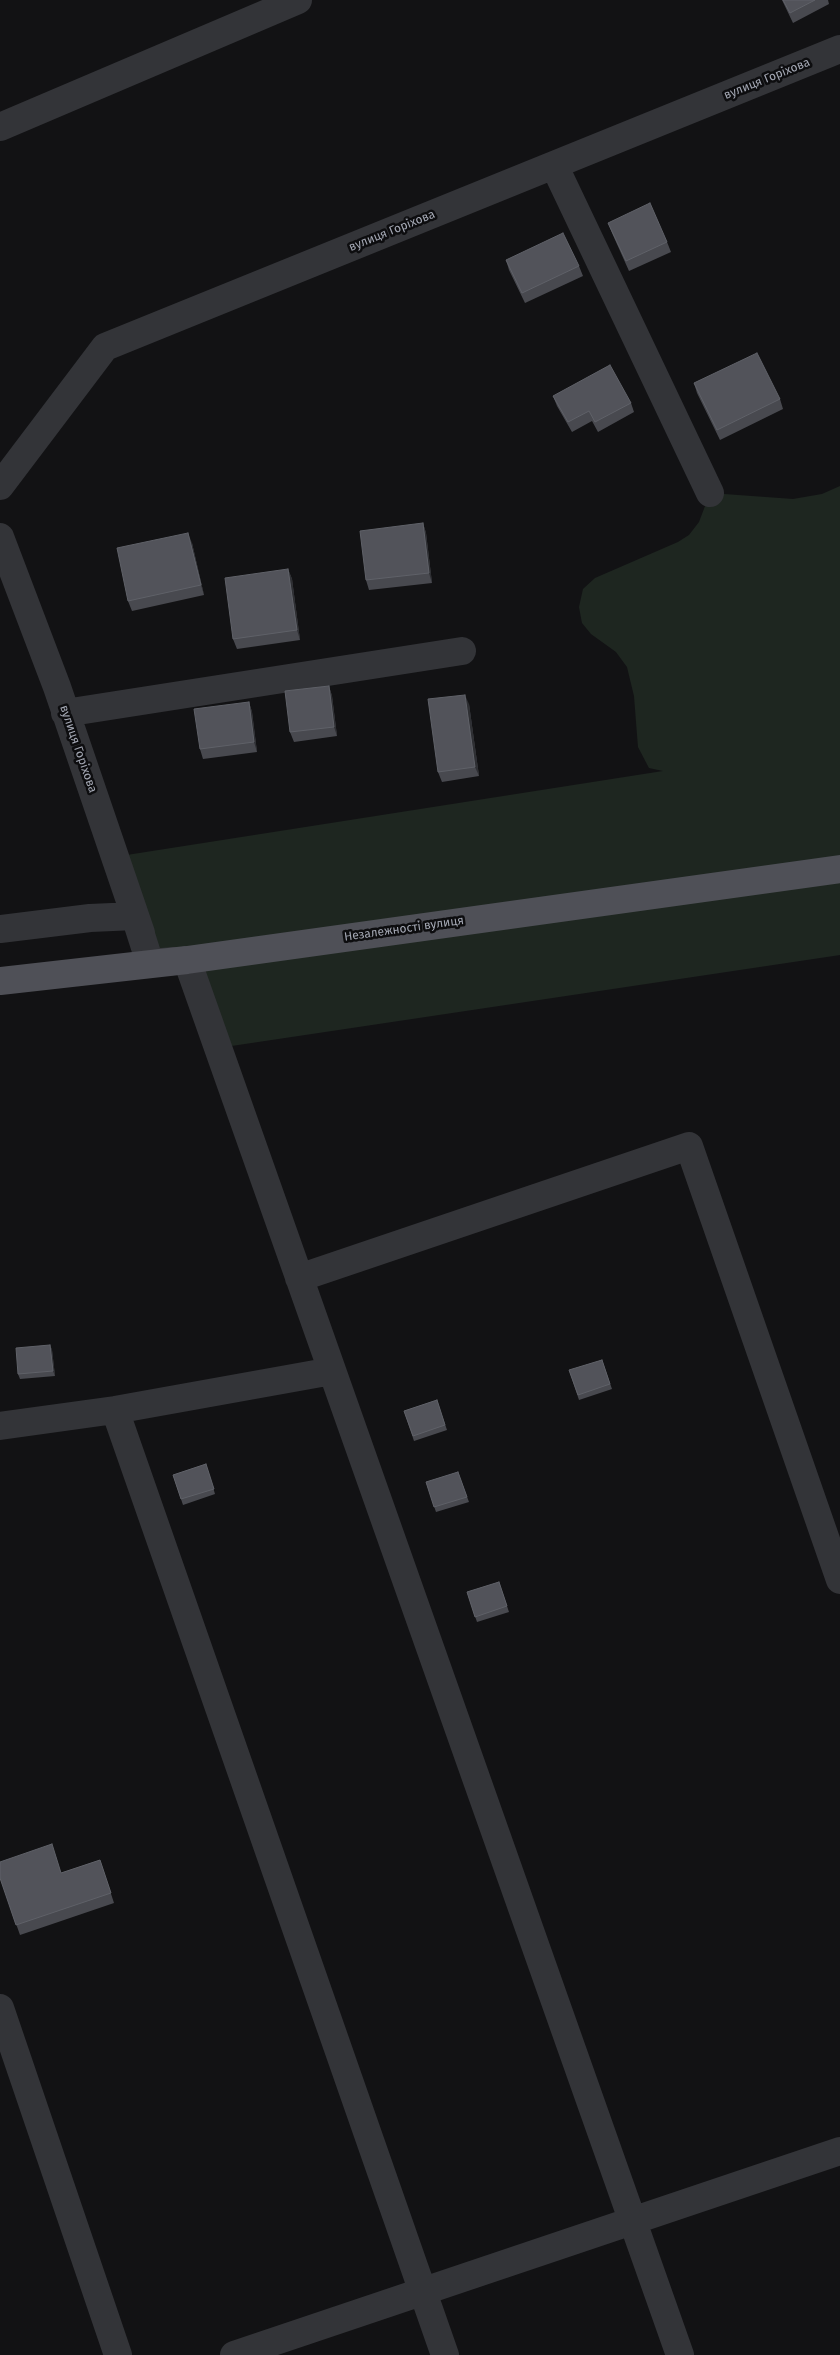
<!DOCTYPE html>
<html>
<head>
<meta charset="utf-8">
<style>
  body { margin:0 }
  canvas { display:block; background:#121214 }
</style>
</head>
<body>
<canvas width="840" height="2355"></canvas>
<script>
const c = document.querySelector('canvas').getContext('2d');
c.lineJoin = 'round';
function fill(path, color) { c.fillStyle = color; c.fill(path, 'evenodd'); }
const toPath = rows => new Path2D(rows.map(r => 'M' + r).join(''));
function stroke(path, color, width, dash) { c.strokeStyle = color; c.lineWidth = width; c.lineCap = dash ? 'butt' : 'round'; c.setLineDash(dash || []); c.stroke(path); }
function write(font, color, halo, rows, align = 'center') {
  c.font = font + ' "Fira Sans",sans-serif'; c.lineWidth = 5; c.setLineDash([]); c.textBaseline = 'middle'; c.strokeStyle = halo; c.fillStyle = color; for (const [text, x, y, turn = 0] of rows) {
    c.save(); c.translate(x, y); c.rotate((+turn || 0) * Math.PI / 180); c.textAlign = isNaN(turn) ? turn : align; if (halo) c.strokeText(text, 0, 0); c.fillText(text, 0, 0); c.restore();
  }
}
fill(toPath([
  [840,486,840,955,218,1048,187,960,150,963,114,857,663,771,649,768,638,747,634,696,627,667,616,652,591,634,582,623,579,607,583,589,595,578,678,542,689,535,699,522,710,493,793,499,822,494]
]), '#1e2620');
stroke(toPath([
  [0,127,298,0],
  [554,165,710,493],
  [0,486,105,347,840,49],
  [0,537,57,687,141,933],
  [65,713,462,651],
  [0,929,90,918,135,916,150,963,174,961],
  [187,960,680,2355],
  [299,1278,689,1146,840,1580],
  [115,1410,445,2355],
  [0,1426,115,1410,332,1371],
  [0,2008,118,2355],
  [234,2355,840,2151]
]), '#333438', 28);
stroke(toPath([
  [0,981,187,960,840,869]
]), '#4f5057', 28);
fill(toPath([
  [782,0,828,0,829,4,793,23],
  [608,223,667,242,671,252,629,271,612,233],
  [506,260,579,266,583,276,525,303,509,270],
  [694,383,780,399,783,409,720,440,697,393],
  [553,396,631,403,634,412,598,432,592,421,572,432,557,406],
  [423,523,426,533,432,583,369,590,366,580],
  [192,543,204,595,132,611,128,601],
  [288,569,292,579,300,640,237,649,233,639],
  [329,686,332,696,337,736,294,742,290,732],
  [249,702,252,712,257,752,203,759,200,749],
  [469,704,479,776,442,782,438,772],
  [50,1345,52,1350,55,1376,20,1379,18,1374],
  [602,1360,612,1389,579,1400,569,1370],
  [437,1400,447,1430,414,1441,404,1411],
  [206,1464,215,1494,183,1505,173,1475],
  [458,1472,469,1502,436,1512,426,1482],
  [499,1582,509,1612,477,1622,467,1592],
  [100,1860,114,1903,20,1935,0,1878,61,1873]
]), '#48494f');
fill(toPath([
  [423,523,426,533,432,583,429,573],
  [188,533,192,543,204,595,201,585],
  [288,569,292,579,300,640,297,630],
  [329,686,332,696,337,736,334,727],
  [465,695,469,704,479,776,475,767],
  [249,702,252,712,257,752,254,742],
  [50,1345,52,1350,55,1376,53,1371]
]), '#2e2f33');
const building = toPath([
  [783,0,815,0,790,13,783,0],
  [650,203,667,242,626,261,608,223,650,203],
  [563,233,579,266,522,293,506,260,563,233],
  [757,353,780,399,717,430,694,383,757,353],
  [610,365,631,403,595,422,589,411,568,422,553,396,610,365],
  [423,523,429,573,366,580,360,531,423,523],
  [188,533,201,585,128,601,117,548,188,533],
  [288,569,297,630,233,639,225,578,288,569],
  [329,686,334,727,290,732,285,691,329,686],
  [465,695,475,767,438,772,428,699,465,695],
  [249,702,254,742,200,749,194,709,249,702],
  [50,1345,53,1371,18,1374,16,1348,50,1345],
  [602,1360,610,1384,578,1395,569,1370,602,1360],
  [437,1400,445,1425,413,1436,404,1411,437,1400],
  [206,1464,214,1489,181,1499,173,1475,206,1464],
  [458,1472,467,1497,434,1507,426,1482,458,1472],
  [499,1582,507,1606,475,1617,467,1592,499,1582],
  [52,1844,61,1873,100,1860,111,1893,16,1925,0,1878,0,1862,52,1844]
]);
fill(building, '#52535a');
stroke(building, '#5f6168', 1);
write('12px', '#a4a8b4', '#0d0d0f', [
  ["вулиця Горіхова",767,79,-22],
  ["вулиця Горіхова",392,231,-22],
  ["вулиця Горіхова",78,749,71],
  ["Незалежності вулиця",404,929,-8]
]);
</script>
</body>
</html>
